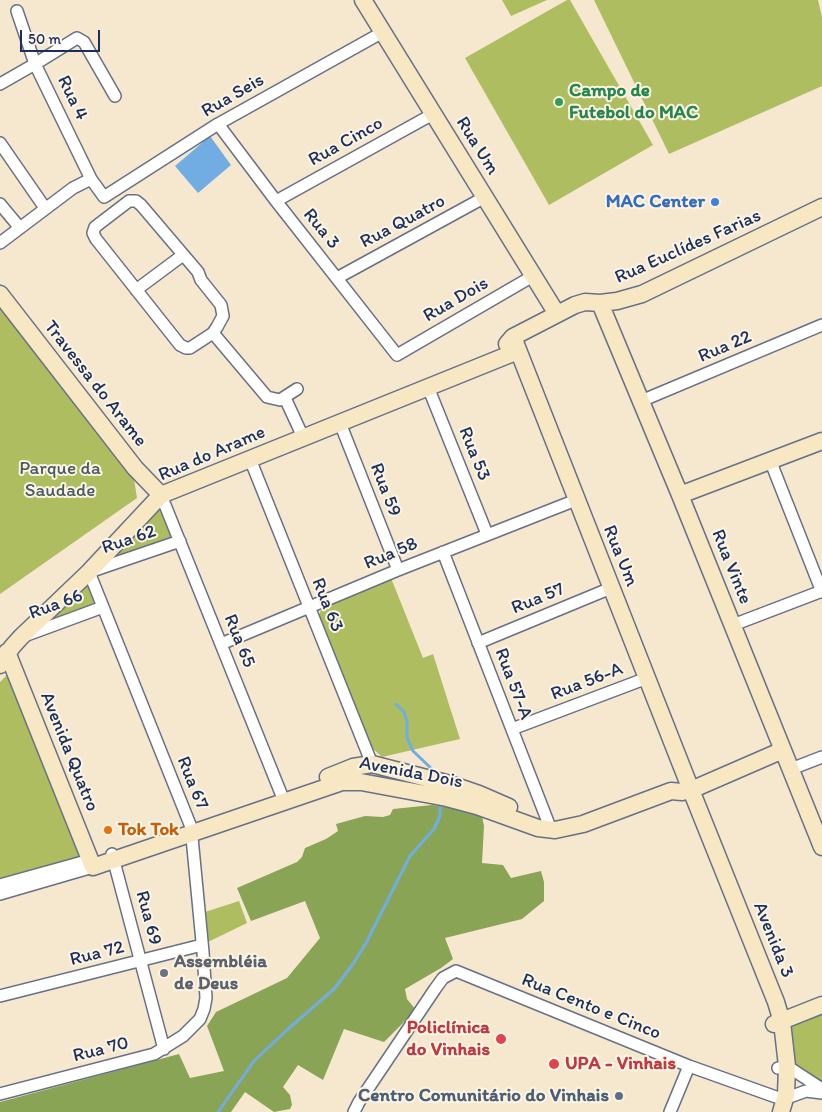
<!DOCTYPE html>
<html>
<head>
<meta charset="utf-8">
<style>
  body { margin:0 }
  #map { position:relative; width:822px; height:1112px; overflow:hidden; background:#f5e8cf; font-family:Itim,sans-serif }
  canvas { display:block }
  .scale { position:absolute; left:20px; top:30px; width:80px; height:22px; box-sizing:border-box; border:2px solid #1b2f5e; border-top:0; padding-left:6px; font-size:15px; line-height:18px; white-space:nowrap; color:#1b2f5e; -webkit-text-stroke:4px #fcf5e5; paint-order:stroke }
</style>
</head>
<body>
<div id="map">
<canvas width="822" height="1112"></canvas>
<div class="scale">50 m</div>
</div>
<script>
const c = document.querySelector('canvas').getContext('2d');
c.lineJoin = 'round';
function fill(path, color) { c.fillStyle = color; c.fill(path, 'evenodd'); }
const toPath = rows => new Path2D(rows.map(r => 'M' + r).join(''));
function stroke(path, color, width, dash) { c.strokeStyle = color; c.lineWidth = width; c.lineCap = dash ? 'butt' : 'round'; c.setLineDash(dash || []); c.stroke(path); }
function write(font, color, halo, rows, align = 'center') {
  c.font = font + ' Itim,sans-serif'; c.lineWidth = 4; c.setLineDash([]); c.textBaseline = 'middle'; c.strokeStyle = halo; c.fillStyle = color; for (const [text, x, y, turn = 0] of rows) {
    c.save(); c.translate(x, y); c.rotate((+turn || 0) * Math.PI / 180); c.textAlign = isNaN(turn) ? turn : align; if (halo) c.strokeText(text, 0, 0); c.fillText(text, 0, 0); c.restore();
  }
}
fill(toPath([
  [502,0,547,0,511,16],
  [567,0,570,0,653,145,549,205,465,58],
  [594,0,818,0,822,17,822,86,669,154],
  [0,307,134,479,137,498,0,594],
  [162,505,175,540,109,561],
  [391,578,423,658,433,654,460,739,382,757,372,748,319,615,322,607],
  [87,582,95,605,41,627],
  [8,674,81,862,0,885,0,682],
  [239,901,247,923,206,943,205,912],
  [822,1012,822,1086,794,1066,789,1028,793,1023]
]), '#aebd60');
fill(toPath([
  [432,805,459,809,482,816,484,826,482,863,503,865,511,878,541,871,544,882,544,901,522,919,445,938,453,959,441,968,405,989,407,999,416,1010,384,1042,344,1029,323,1080,298,1065,283,1087,290,1095,292,1105,290,1109,274,1112,245,1092,231,1112,0,1112,0,1102,179,1054,190,1078,224,1071,207,1026,216,1012,287,978,320,938,305,901,251,921,237,888,297,862,302,857,305,848,326,839,338,831,336,824,365,816,383,817,390,815,393,809]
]), '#8aa456');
fill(toPath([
  [210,136,231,165,198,193,175,166]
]), '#71ade2');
stroke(toPath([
  [396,704,404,712,407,722,407,738,413,751,434,771,435,775],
  [218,1112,254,1061,288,1029,334,989,353,964,366,943,410,856,434,829,440,816,440,801]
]), '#71ade2', 3);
const street = toPath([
  [17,11,35,64,91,179,104,197,218,124,383,32],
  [0,84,35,64,77,38,84,42,115,96],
  [218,124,276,201,397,355,533,276],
  [0,143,45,208],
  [129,201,136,201,141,205,198,272,201,280,221,305,223,316,217,327,213,333,190,348,186,348,180,345,96,239,93,233,95,227,129,201],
  [276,201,433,114],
  [0,204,20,228],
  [0,243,73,188,91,179],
  [337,278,485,197],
  [136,290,183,255],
  [213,333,267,397,280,400,297,389],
  [428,387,487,534],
  [285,398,303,437],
  [641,401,822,325],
  [340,423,398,570],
  [250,459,372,764],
  [770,460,822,592],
  [161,495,284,801],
  [443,552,548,822,548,830],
  [733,625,822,591],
  [27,635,103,607],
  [478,643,611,588],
  [221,644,398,570,576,500],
  [512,729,647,678],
  [791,769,822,757],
  [112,854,164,1049],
  [0,885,90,860],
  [0,894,93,867],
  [0,996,202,945],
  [778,1068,787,1066,822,1089],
  [0,1094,154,1054,183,1036,200,1019,204,1009,206,998,203,952,191,827,89,572,180,541],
  [354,1112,359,1102,435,989,443,978,456,971,689,1066,776,1097,784,1099,806,1091,822,1093],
  [670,1112,689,1066]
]);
const secondary = toPath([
  [363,0,557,314],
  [0,294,135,468,161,495],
  [600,303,680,495,822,847],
  [513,337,691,790,776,1002,782,1022,787,1066,786,1095,781,1112],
  [507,344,513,337,575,305,585,302,600,303,617,301,642,294,822,207],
  [680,495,822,441],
  [7,652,93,867,342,782,361,782,447,798,477,806,538,828,555,830,583,824,671,791,682,792,691,790,783,750],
  [0,665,12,647,21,637,89,572,161,495,518,351],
  [328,777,353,767,372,764,450,784,479,794,509,807],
  [774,1024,822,1005]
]);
stroke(street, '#677086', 14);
stroke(secondary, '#677086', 19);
stroke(street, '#fff', 11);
stroke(secondary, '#f7e8c3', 16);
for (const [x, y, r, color] of [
  [559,102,5,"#2e9e5b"],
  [715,202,5,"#3f7fe0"],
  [108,830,5,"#e8710a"],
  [164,973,5,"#6b7280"],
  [501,1039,6,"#e0444e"],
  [554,1064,6,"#e0444e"],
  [619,1096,5,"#5c6f8a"]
]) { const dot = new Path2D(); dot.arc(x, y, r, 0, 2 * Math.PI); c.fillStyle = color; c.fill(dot); stroke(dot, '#fcf5e5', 2); }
write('bold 19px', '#27864d', '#fcf5e5', [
  ["Campo de",569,91],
  ["Futebol do MAC",569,113]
], 'left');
write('19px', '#1b2f5e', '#fcf5e5', [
  ["Rua Seis",233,96,-30],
  ["Rua 4",72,98,64],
  ["Rua Cinco",346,142,-29],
  ["Rua Um",477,146,58],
  ["Rua Quatro",403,222,-28],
  ["Rua 3",321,229,51],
  ["Rua Euclídes Farias",688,247,-24],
  ["Rua Dois",456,300,-30],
  ["Rua 22",725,347,-23],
  ["Travessa do Arame",95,384,52],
  ["Rua do Arame",212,454,-23],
  ["Rua 53",474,454,68],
  ["Rua 59",385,490,69],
  ["Rua 62",129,540,-19],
  ["Rua 58",391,554,-23],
  ["Rua Um",620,556,68],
  ["Rua Vinte",731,567,68],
  ["Rua 57",538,599,-22],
  ["Rua 66",56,605,-20],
  ["Rua 63",327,605,68],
  ["Rua 65",239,641,68],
  ["Rua 56-A",587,682,-21],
  ["Rua 57-A",513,684,69],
  ["Avenida Quatro",69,752,68],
  ["Avenida Dois",411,773,11],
  ["Rua 67",192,783,68],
  ["Rua 69",148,918,75],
  ["Avenida 3",773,940,68],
  ["Rua 72",97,954,-14],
  ["Rua Cento e Cinco",591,1007,22],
  ["Rua 70",101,1050,-14]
]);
write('bold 19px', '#366cbe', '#fcf5e5', [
  ["MAC Center",705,202]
], 'right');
write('19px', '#475a5f', '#fcf5e5', [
  ["Parque da",60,469],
  ["Saudade",60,491]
]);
write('bold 19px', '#c56008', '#fcf5e5', [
  ["Tok Tok",118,830]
], 'left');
write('bold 19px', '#5b616d', '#fcf5e5', [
  ["Assembléia",174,962],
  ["de Deus",174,984]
], 'left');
write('bold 19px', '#be3a42', '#fcf5e5', [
  ["Policlínica",490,1028],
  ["do Vinhais",490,1050],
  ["UPA - Vinhais",565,1064,"left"]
], 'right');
write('bold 19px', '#4e5e75', '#fcf5e5', [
  ["Centro Comunitário do Vinhais",609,1096]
], 'right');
</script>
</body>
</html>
